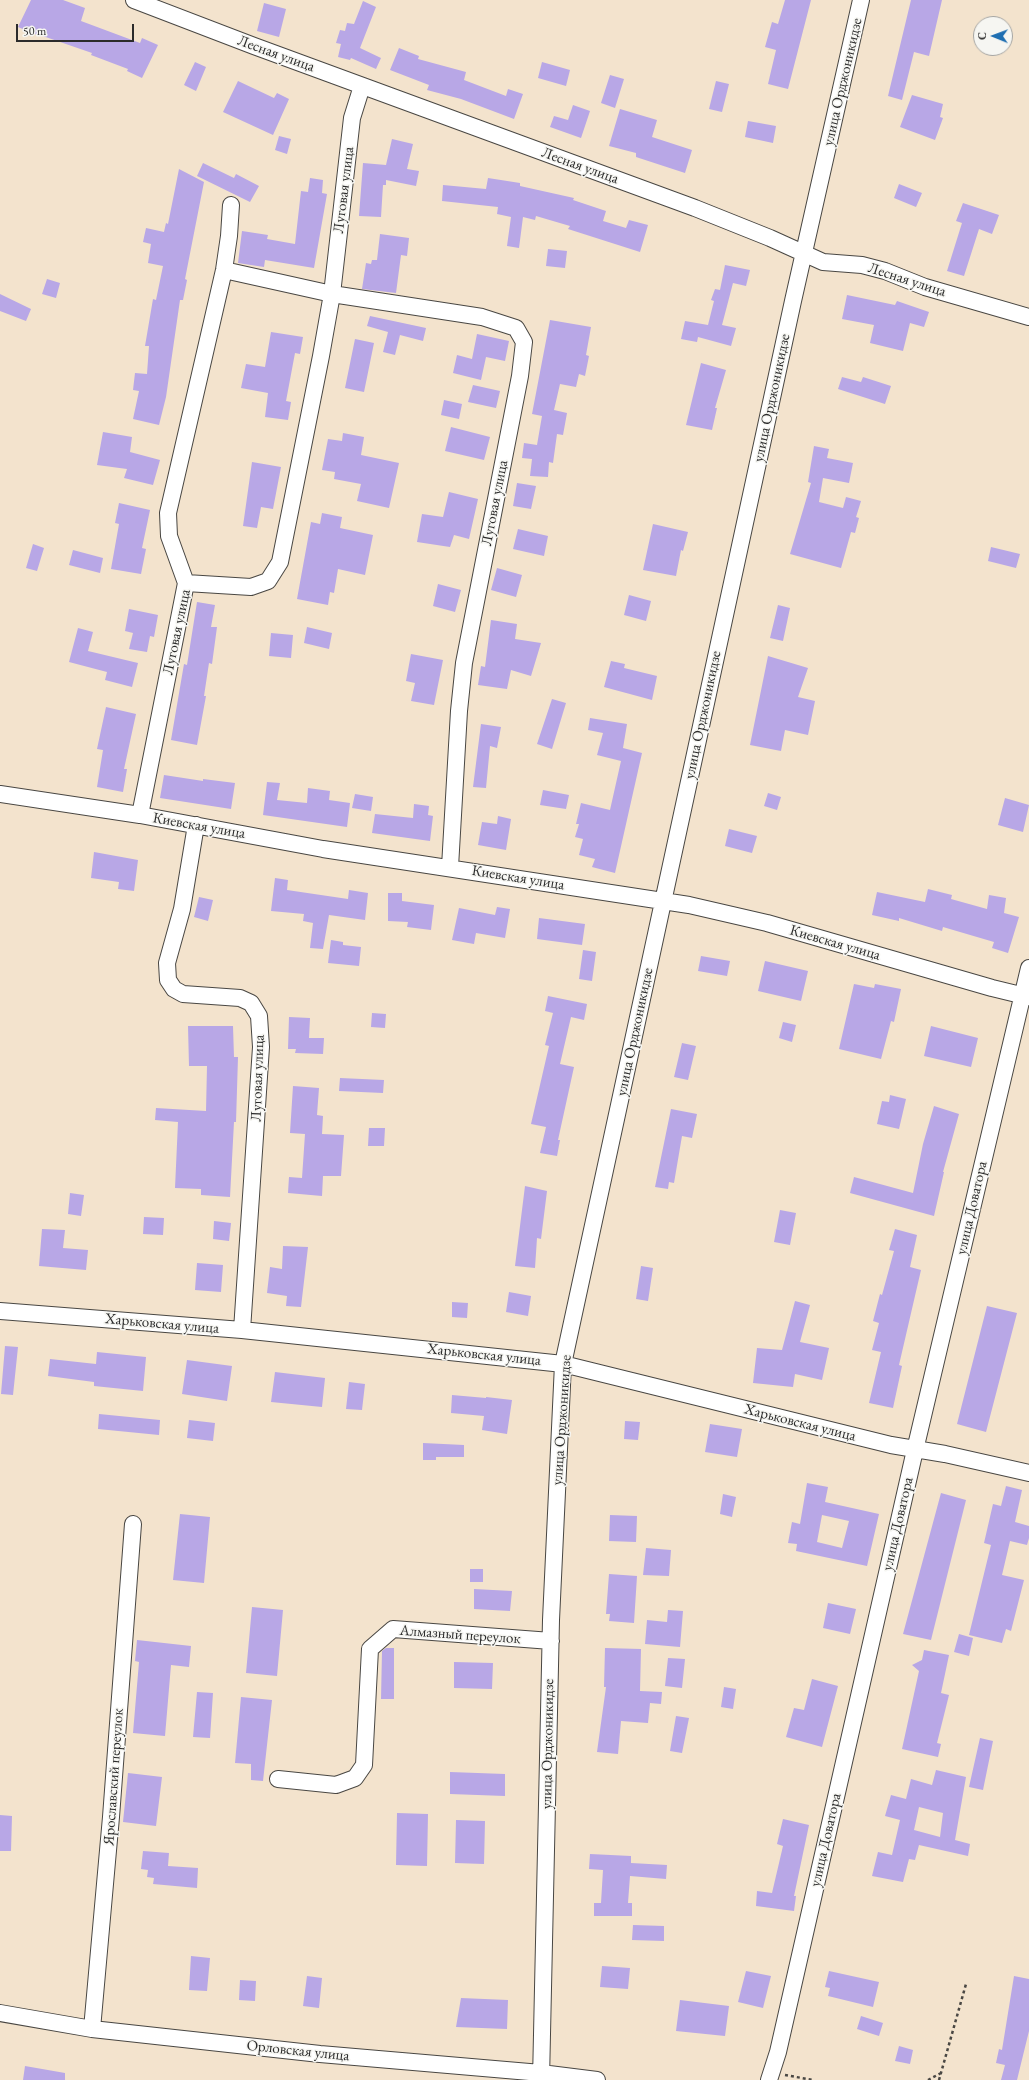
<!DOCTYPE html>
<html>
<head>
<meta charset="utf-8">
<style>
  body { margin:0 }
  #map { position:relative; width:1029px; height:2080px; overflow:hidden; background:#f3e3cd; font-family:"EB Garamond",serif }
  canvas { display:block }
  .north { position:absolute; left:973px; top:16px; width:40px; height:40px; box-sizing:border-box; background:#f6f6f2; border:1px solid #a5a5a2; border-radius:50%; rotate:271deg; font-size:11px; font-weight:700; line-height:16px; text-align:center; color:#2b2b2b }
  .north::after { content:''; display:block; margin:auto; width:14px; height:18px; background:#1f6fb2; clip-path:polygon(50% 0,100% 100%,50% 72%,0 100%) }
  .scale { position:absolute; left:16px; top:24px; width:118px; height:18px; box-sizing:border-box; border:2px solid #2b2b2b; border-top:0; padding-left:5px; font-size:12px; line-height:14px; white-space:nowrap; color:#2b2b2b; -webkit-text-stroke:3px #f6f6f2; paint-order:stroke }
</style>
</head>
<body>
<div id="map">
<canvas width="1029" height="2080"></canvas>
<div class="north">С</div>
<div class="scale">50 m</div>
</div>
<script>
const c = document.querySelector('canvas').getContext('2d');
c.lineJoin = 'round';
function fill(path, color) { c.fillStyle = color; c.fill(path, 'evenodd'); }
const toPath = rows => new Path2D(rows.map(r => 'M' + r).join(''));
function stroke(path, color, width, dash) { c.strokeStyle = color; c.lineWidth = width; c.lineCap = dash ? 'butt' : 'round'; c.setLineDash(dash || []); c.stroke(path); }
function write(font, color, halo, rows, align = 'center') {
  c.font = font + ' "EB Garamond",serif'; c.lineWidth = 3; c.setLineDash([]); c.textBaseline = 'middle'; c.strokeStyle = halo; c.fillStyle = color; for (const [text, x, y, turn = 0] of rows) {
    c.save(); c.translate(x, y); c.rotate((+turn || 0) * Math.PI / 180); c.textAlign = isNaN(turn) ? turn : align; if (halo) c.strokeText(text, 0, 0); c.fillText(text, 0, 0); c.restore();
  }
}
fill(toPath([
  [31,0,63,0,85,8,81,21,140,43,142,38,158,45,142,78,127,71,128,69,91,55,92,53,37,34,37,35,18,27],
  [785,0,811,0,788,89,768,84,776,50,765,47,772,22,778,24],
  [911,0,942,0,929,56,914,52,902,100,888,96],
  [363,1,376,7,360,48,381,58,376,69,351,58,350,60,338,57,341,44,336,43,340,30,345,31,347,23,354,24],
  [264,3,286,9,279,37,257,31],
  [399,48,419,56,418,59,466,72,464,80,506,96,508,89,523,94,514,119,461,99,427,90,429,85,390,70],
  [195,62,206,67,196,91,184,85],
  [542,62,570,70,566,86,538,78],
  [610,75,624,79,615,108,601,103],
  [238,81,274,98,277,93,289,99,273,135,223,112],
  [716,81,729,84,722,112,709,109],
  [912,95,943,104,940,117,943,118,935,140,900,127],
  [573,105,590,111,581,138,550,127,554,116,568,120],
  [620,109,657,120,652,137,692,150,685,173,636,157,636,153,609,146],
  [748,121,776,126,773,143,745,137],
  [279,136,291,139,287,154,275,150],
  [392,139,413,144,407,169,419,171,416,186,386,180,386,185,383,185,381,217,359,216,363,163,386,165],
  [203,163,234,178,236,174,259,186,250,202,197,176],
  [179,169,204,182,185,279,187,280,183,300,180,300,166,397,159,425,133,419,139,391,133,390,135,373,147,374,149,346,145,346,153,299,156,300,163,266,148,263,151,244,143,242,146,228,164,232,166,223,168,224],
  [310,178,323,180,322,193,327,194,314,268,265,260,264,267,238,263,242,231,268,235,267,239,295,244,301,191,308,192],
  [488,178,520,183,520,186,574,198,573,200,606,211,603,221,626,228,629,220,648,225,640,252,568,229,570,226,536,216,535,220,523,217,519,248,507,246,511,217,497,214,498,207,442,201,443,185,486,189],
  [899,184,922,193,916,207,894,198],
  [963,203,999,215,992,234,979,229,964,276,947,271,962,223,956,221],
  [380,234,409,238,407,256,401,255,396,293,362,289,366,263,371,264,372,260,377,260],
  [548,249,567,251,565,268,546,266],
  [725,265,750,270,746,286,733,283,722,325,736,328,731,346,698,337,697,342,681,339,685,321,708,325,714,301,711,300,715,289,720,290],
  [47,279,60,283,56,298,42,294],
  [0,294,31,309,26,321,0,311],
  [847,295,895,305,897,301,929,312,924,327,910,323,903,351,870,343,874,325,842,319],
  [370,316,426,328,423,341,400,335,395,355,383,352,388,332,367,326],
  [550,320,591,327,586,355,589,356,585,376,579,374,576,387,560,384,554,410,567,413,563,435,557,434,553,463,549,462,548,477,530,476,532,459,522,458,524,443,537,445,542,416,532,414],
  [271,332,303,337,300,354,295,353,286,401,291,402,288,420,265,417,268,393,241,388,246,364,265,367],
  [477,334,509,341,505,361,486,357,481,380,453,373,457,355,472,359],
  [355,339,374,343,364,392,345,388],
  [701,363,726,370,715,408,717,408,712,430,686,425],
  [842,377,861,382,863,377,891,386,885,404,838,389],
  [473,385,500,391,496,408,468,402],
  [444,400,462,404,459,419,441,415],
  [451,427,490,437,484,460,445,451],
  [103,432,132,437,130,452,160,460,153,485,124,478,127,469,97,465],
  [343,433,364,437,361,455,399,463,389,508,357,501,361,484,334,479,335,472,322,470,328,439,342,441],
  [814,446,829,449,827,458,853,463,849,483,823,478,819,502,843,508,846,497,861,501,856,517,859,518,855,533,851,532,841,568,790,554,811,483,808,482],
  [252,462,281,467,273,509,261,507,257,528,243,526],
  [517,483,536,486,531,509,513,506],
  [449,492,478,499,469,539,454,535,450,547,417,542,422,514,443,517],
  [119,503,150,510,142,548,146,549,141,574,111,569,119,524,115,523],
  [322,513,342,517,340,528,373,535,365,575,338,569,334,593,330,592,328,605,297,599,311,522,320,524],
  [653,524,688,532,683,551,681,550,676,576,643,570],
  [518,529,548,536,544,556,513,549],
  [33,544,44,548,37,571,26,568],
  [991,547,1020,554,1016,568,988,561],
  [73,550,103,558,100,573,69,565],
  [497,568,522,575,516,597,491,590],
  [438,584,461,590,455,612,433,606],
  [629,595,651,601,646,621,624,615],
  [197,602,215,605,211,627,217,627,212,664,209,663,204,696,206,696,197,745,171,740,184,664,187,665],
  [778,605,790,608,783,641,770,638],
  [129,609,158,615,154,637,150,636,147,652,129,649,133,633,125,631],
  [491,620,517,624,515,639,541,643,531,676,511,670,507,689,478,685,481,666,485,667],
  [307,627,332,633,329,649,304,643],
  [78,628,93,632,88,651,138,663,132,687,105,680,107,672,69,662],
  [271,633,293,635,291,658,269,656],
  [411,654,443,660,434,705,411,701,415,683,406,681],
  [768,656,808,668,798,697,815,701,808,735,785,730,781,751,750,745],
  [611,661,625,664,624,668,657,676,652,700,604,687],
  [552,699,566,703,552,749,537,744],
  [106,707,136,714,124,769,127,769,123,792,97,787,103,750,97,749],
  [590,718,627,724,623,748,642,753,615,873,592,867,595,859,579,855,583,839,575,837,579,824,576,824,581,803,610,810,621,761,597,755,603,733,588,730],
  [481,724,501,727,497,748,490,746,486,788,473,787],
  [164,775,203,781,203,779,235,783,231,809,160,798],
  [267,782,280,783,277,800,307,803,308,788,330,791,329,800,350,803,347,827,263,815],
  [543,790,569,795,566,809,540,805],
  [768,793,781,797,777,810,764,806],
  [355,794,373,797,371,811,352,808],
  [1005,798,1029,805,1023,832,998,825],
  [414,804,429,806,428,815,433,816,430,841,372,833,375,814,413,818],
  [498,816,511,819,506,850,478,845,482,822,497,824],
  [729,829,757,836,752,853,725,846],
  [94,852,138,860,134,891,118,889,119,882,91,878],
  [275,878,288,880,287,890,348,899,349,890,368,893,365,920,329,915,323,949,310,948,313,923,303,921,304,914,271,911],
  [928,889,952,895,951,899,987,909,989,895,1006,898,1004,913,1019,917,1008,953,992,948,994,942,943,927,942,931,899,918,899,921,872,915,877,892,925,902],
  [388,893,402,893,402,901,434,905,431,930,407,927,408,922,388,921],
  [199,897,213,900,208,921,194,917],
  [497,907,510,909,505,938,476,933,474,944,452,940,459,908,495,915],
  [539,918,585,924,582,945,537,939],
  [331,940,343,942,343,945,361,947,359,966,328,963],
  [583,950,596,952,592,981,579,979],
  [701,956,730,961,727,976,698,971],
  [765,961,808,971,801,1001,758,991],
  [854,984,874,988,875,984,901,989,894,1022,891,1021,881,1059,839,1049],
  [548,996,587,1004,584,1020,571,1017,560,1064,574,1067,558,1140,560,1140,557,1156,540,1153,546,1127,531,1124,549,1046,545,1045,553,1013,545,1011],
  [372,1013,386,1014,385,1028,371,1027],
  [289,1017,310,1018,309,1038,324,1038,323,1054,295,1053,296,1049,288,1049],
  [783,1022,796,1025,792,1042,779,1038],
  [188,1026,233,1026,234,1057,238,1057,236,1122,234,1122,230,1197,201,1195,201,1189,175,1188,178,1122,155,1120,156,1108,206,1111,207,1066,189,1066],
  [931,1026,978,1038,971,1067,924,1056],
  [682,1043,696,1046,688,1080,674,1077],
  [340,1078,384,1080,383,1093,339,1091],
  [293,1086,319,1088,317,1115,323,1116,322,1134,344,1135,341,1176,323,1176,322,1196,288,1193,289,1177,302,1178,305,1134,290,1133],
  [890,1095,906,1099,899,1129,877,1124,882,1101,889,1102],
  [934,1106,959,1114,943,1172,944,1172,934,1216,850,1193,854,1177,913,1193,923,1144],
  [671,1109,697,1114,692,1138,682,1136,674,1183,669,1182,668,1189,655,1187],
  [369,1128,385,1128,384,1146,368,1146],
  [525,1186,547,1191,541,1239,537,1238,535,1268,515,1266],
  [70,1193,84,1195,81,1216,68,1214],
  [780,1210,796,1213,790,1245,774,1242],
  [144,1217,164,1218,163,1235,143,1234],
  [214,1221,231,1223,229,1241,213,1239],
  [42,1229,65,1230,63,1248,88,1250,86,1270,39,1266],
  [895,1229,917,1235,910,1267,921,1270,899,1365,902,1366,893,1408,869,1403,881,1352,872,1350,879,1323,873,1321,880,1294,882,1295,894,1251,889,1250],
  [283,1246,308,1247,301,1307,286,1306,287,1296,267,1293,270,1267,282,1269],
  [197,1263,223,1265,221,1292,195,1290],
  [641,1266,653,1268,648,1301,636,1299],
  [509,1292,531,1296,528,1316,506,1312],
  [795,1301,810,1305,800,1342,829,1348,822,1380,795,1374,793,1387,753,1383,757,1348,782,1350],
  [452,1302,468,1303,467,1318,452,1317],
  [987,1306,1017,1313,986,1432,957,1424],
  [5,1346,18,1347,13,1395,1,1394],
  [97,1352,146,1357,143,1391,94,1386,94,1382,48,1376,50,1359,96,1364],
  [187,1360,232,1366,227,1401,182,1394],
  [275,1372,325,1378,322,1407,271,1402],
  [349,1382,365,1384,362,1410,346,1409],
  [452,1395,486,1398,486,1397,512,1400,507,1434,482,1430,484,1416,451,1413],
  [99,1414,160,1420,159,1435,98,1429],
  [189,1420,215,1423,213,1441,187,1438],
  [625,1421,640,1422,638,1440,624,1439],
  [710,1424,742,1429,737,1457,705,1452],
  [423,1443,464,1445,464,1457,436,1457,436,1460,423,1460],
  [807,1483,828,1487,825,1502,879,1514,867,1566,796,1551,797,1544,788,1543,792,1522,800,1524],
  [822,1515,849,1521,842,1548,817,1542],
  [1006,1486,1022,1490,1015,1522,1029,1526,1029,1538,1027,1545,1010,1541,1002,1575,1024,1580,1011,1631,1006,1629,1002,1643,969,1635,991,1545,984,1543,993,1504,1001,1506],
  [941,1493,966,1500,931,1640,903,1634],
  [723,1494,736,1497,732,1517,720,1514],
  [180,1514,210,1517,204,1583,173,1580],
  [610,1515,637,1516,636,1542,609,1541],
  [646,1548,671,1550,669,1576,643,1575],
  [470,1569,483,1569,483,1582,470,1582],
  [609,1574,637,1576,634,1623,609,1621,610,1614,606,1614],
  [474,1589,512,1591,510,1611,474,1609],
  [828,1603,856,1609,850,1634,823,1628],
  [252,1607,283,1610,277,1676,246,1673],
  [668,1610,683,1611,680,1647,645,1644,647,1620,667,1622],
  [959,1634,973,1638,969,1656,954,1652],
  [137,1640,191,1646,189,1667,171,1665,165,1736,133,1733,139,1662,135,1661],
  [386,1648,394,1648,394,1699,381,1699,382,1651],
  [605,1648,641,1649,640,1691,662,1692,661,1704,650,1703,648,1723,621,1721,618,1754,597,1752,606,1687,604,1687],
  [924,1650,949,1655,941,1693,949,1695,937,1743,941,1744,938,1757,902,1749,919,1671,912,1665,922,1660],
  [668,1658,685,1659,682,1688,665,1686],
  [454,1662,493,1663,492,1689,454,1688],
  [812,1679,838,1686,822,1747,786,1737,794,1708,804,1710],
  [724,1687,736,1689,733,1709,721,1707],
  [197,1692,213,1693,210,1738,193,1737],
  [241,1697,272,1700,263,1781,251,1780,251,1764,235,1763],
  [676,1716,689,1718,682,1753,670,1751],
  [980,1738,993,1741,983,1790,969,1787],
  [936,1770,966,1777,955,1840,970,1844,968,1856,919,1845,915,1860,909,1859,903,1882,872,1876,878,1852,892,1855,900,1820,885,1816,891,1795,906,1799,911,1779,932,1785],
  [919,1807,943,1813,940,1837,914,1830],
  [450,1772,505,1774,505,1796,450,1794],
  [128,1773,162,1777,156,1826,123,1822],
  [397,1813,428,1814,427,1866,396,1865],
  [0,1815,12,1816,11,1851,0,1851],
  [783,1819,809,1825,794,1896,796,1896,794,1911,756,1906,757,1891,772,1893,783,1846,777,1844],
  [456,1820,485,1821,484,1864,455,1863],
  [143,1851,169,1853,168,1866,198,1868,197,1888,153,1884,154,1878,147,1877,148,1870,141,1869],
  [590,1854,631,1856,631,1863,667,1865,666,1879,630,1876,628,1903,632,1903,632,1916,594,1916,594,1903,601,1903,603,1870,589,1869],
  [633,1925,664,1926,664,1941,632,1940],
  [191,1956,210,1958,207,1991,189,1990],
  [602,1966,630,1968,628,1989,600,1987],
  [746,1971,771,1976,763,2008,738,2002],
  [829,1971,879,1982,873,2007,828,1996,830,1988,825,1987],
  [307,1976,322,1978,319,2008,303,2006],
  [1014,1976,1029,1979,1029,2031,1017,2080,1001,2080,1005,2065,996,2063,999,2049,1002,2050],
  [240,1980,256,1981,255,2001,239,2000],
  [461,1998,508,2000,507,2029,456,2027],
  [680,2000,729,2006,725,2036,676,2031],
  [861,2016,883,2023,879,2036,857,2029],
  [899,2046,913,2050,910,2064,895,2061],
  [25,2066,65,2073,65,2080,23,2080]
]), '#b8a7e6');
const minor = toPath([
  [134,0,254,46,695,208,770,238,823,262,862,265,885,271,925,287,1029,317],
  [224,270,332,294,482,317,516,328,524,342,520,376,464,663,459,711,450,867],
  [186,583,169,536,168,513,224,270,229,236,231,205],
  [0,794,140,815,323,849,689,905,767,923,992,988,1029,997],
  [140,815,186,583,251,587,268,581,280,562,321,356,332,294,352,118,362,86],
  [196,825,182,909,167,963,168,980,174,989,183,994,240,998,251,1003,259,1016,261,1047,242,1330],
  [0,1311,242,1330,563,1364,891,1445,945,1454,1029,1473],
  [278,1779,336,1785,355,1778,364,1765,370,1649,393,1629,551,1641],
  [0,2013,92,2029,320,2054,541,2073,597,2080],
  [92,2029,111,1817,133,1524],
  [541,2080,551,1620,563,1364,793,301,861,0],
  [769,2080,778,2052,915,1450,1029,968]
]);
stroke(minor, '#494743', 18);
stroke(toPath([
  [785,2075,813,2080],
  [928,2080,941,2073],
  [939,2080,966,1984]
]), '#494743', 2.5, [3, 3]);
stroke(minor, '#fff', 16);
write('15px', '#2b2b2b', '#f6f6f2', [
  ["Лесная улица",276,54,20],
  ["улица Орджоникидзе",843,82,-77],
  ["Лесная улица",580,166,20],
  ["Луговая улица",344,190,-83],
  ["Лесная улица",907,280,18],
  ["улица Орджоникидзе",772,398,-78],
  ["Луговая улица",495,503,-79],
  ["Луговая улица",177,632,-78],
  ["улица Орджоникидзе",703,715,-78],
  ["Киевская улица",199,826,10],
  ["Киевская улица",518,878,9],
  ["Киевская улица",835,943,16],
  ["улица Орджоникидзе",635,1032,-78],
  ["Луговая улица",258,1078,-88],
  ["улица Доватора",972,1208,-77],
  ["Харьковская улица",162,1324,5],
  ["Харьковская улица",484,1355,6],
  ["улица Орджоникидзе",562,1420,-86],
  ["Харьковская улица",800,1423,14],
  ["улица Доватора",898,1524,-77],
  ["Алмазный переулок",460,1635,4],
  ["улица Орджоникидзе",548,1744,-89],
  ["Ярославский переулок",114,1777,-86],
  ["улица Доватора",826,1840,-77],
  ["Орловская улица",298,2051,6]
]);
</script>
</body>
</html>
